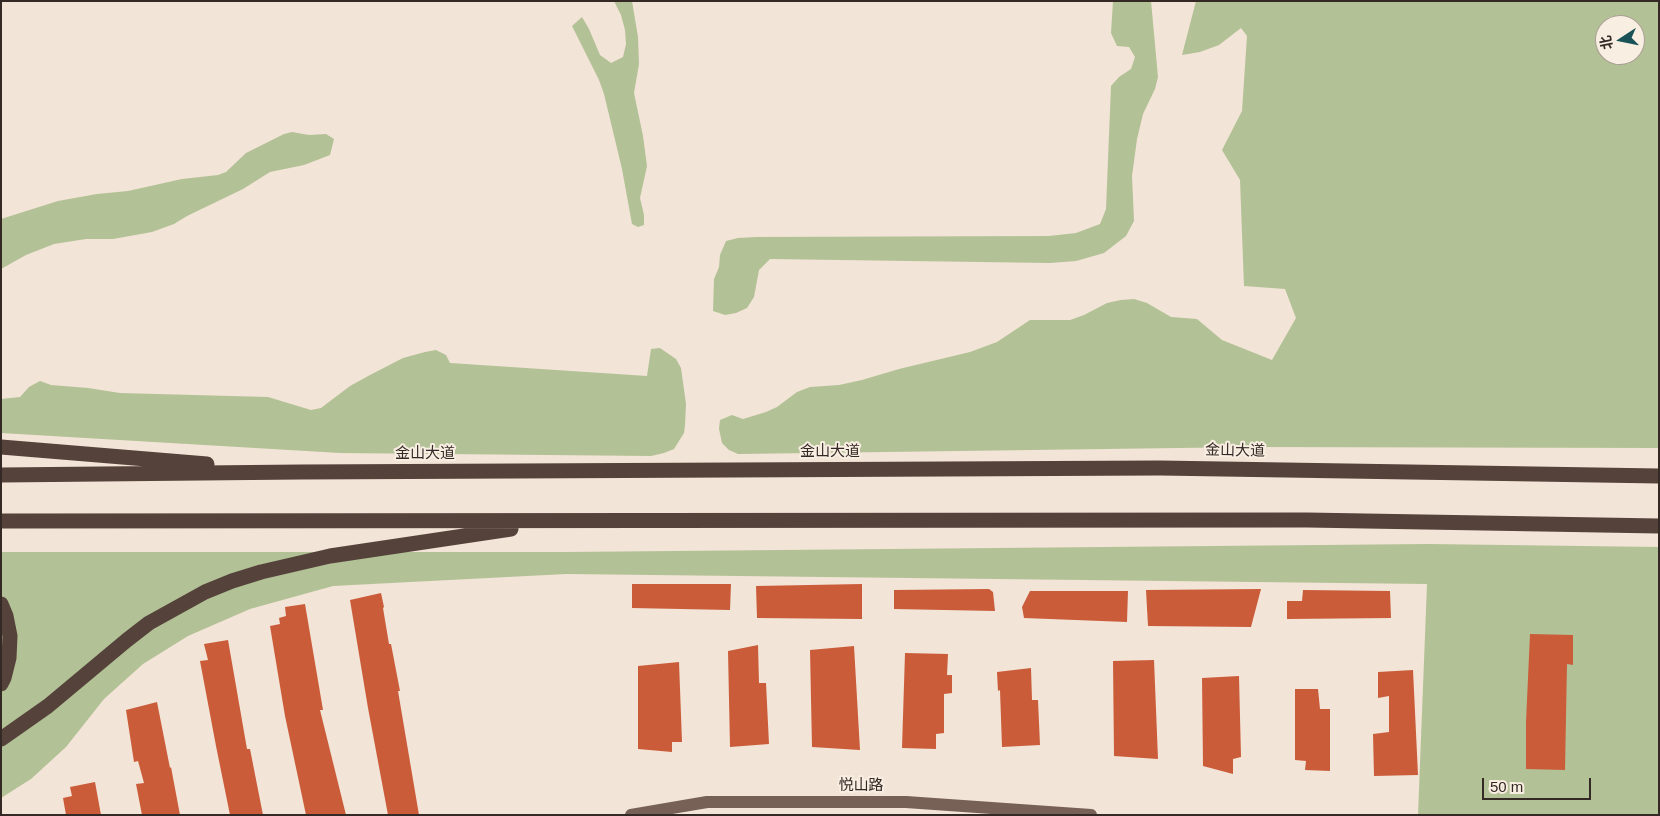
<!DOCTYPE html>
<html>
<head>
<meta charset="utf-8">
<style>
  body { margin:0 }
  #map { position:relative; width:1660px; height:816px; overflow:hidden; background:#f2e4d6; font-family:Helvetica,"Noto Sans SC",sans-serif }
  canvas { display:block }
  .frame { position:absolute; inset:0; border:2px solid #342925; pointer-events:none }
  .north { position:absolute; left:1595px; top:15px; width:50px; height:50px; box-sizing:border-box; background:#f9eee2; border:1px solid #aa9f96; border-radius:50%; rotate:259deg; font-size:14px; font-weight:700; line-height:20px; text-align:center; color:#342925 }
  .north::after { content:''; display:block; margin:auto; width:18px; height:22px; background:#195357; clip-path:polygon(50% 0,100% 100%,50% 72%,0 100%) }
  .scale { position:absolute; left:1482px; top:778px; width:109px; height:22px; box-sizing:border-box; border:2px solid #342925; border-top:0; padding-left:6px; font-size:15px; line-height:18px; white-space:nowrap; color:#342925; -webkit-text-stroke:4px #f9eee2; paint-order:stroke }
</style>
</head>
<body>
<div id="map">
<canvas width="1660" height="816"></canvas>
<div class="frame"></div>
<div class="north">北</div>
<div class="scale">50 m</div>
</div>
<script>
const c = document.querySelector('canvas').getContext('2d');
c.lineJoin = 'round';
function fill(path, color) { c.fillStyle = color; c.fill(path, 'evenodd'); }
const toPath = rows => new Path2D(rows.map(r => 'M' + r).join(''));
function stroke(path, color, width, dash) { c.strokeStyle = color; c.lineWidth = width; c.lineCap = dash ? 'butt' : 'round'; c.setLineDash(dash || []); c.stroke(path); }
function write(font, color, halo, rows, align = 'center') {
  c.font = font + ' Helvetica,"Noto Sans SC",sans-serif'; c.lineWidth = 4; c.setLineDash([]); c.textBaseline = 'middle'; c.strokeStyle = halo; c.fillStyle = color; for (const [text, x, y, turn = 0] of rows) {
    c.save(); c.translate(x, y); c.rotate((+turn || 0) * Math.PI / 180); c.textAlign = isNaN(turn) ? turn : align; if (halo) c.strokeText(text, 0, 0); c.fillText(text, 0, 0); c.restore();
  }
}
fill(toPath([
  [614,1,632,1,638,37,639,64,634,93,643,136,647,166,640,198,644,215,644,225,638,227,632,224,622,169,604,94,599,80,572,26,582,17,589,29,600,55,611,63,623,57,626,44,625,30,621,15],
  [1113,1,1151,1,1158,77,1155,89,1143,114,1137,139,1132,176,1134,221,1126,236,1104,253,1076,261,1050,263,770,259,759,270,754,297,747,308,736,313,725,315,713,311,714,279,719,267,720,255,726,241,738,238,756,237,1049,236,1076,233,1100,224,1106,209,1111,86,1119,77,1131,69,1135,57,1129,47,1117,46,1111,33],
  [1196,1,1659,1,1659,448,1252,447,738,454,729,450,722,443,719,429,720,420,732,415,743,419,766,412,777,407,797,392,810,387,839,385,862,380,899,369,970,352,997,342,1030,320,1070,320,1084,315,1107,303,1121,300,1134,299,1147,303,1171,317,1197,319,1222,340,1272,360,1296,318,1285,289,1244,286,1240,180,1222,150,1242,111,1247,36,1241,28,1219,45,1200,52,1182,55],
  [1605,25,1635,25,1635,55,1605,55],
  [292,132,309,135,326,134,334,139,330,155,304,165,270,172,243,189,187,216,174,224,152,232,113,239,86,239,54,244,26,255,1,269,1,219,58,201,97,194,128,191,182,179,218,175,226,172,246,153,284,134],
  [660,348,676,359,681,368,686,404,685,425,684,433,674,449,664,453,651,456,340,453,1,433,1,399,20,397,29,387,40,381,51,385,88,388,120,393,268,397,311,410,321,408,350,386,370,375,403,358,425,352,436,350,446,355,450,363,647,376,651,349],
  [1428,544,1659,547,1659,815,1418,815,1427,584,566,574,333,586,250,609,188,636,143,664,104,699,66,747,31,779,1,798,1,552,566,552]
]), '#b3c196');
fill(toPath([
  [632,584,731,584,730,610,632,608],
  [862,584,862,619,757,618,756,586],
  [989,589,993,592,995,611,894,609,894,590],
  [1261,589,1251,627,1148,626,1146,590],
  [1303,590,1390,591,1391,618,1287,619,1287,601,1302,601],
  [1030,591,1128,591,1127,622,1024,618,1022,607],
  [381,593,384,607,383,608,389,644,391,644,400,691,398,691,419,815,388,815,368,708,350,600],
  [305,604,323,710,320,710,346,815,306,815,285,716,270,626,280,624,279,618,286,616,285,607],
  [1530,634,1573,635,1573,665,1567,664,1565,770,1526,769,1526,722],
  [228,640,247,749,250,749,263,815,230,815,216,746,200,661,208,660,204,644],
  [758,645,759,683,766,683,769,744,730,747,728,651],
  [854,646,860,750,812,747,810,650],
  [905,653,948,654,947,675,952,675,952,693,944,694,944,733,936,734,936,749,902,748],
  [1154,660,1158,759,1114,756,1113,661],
  [679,662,682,742,672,742,672,752,638,749,638,666],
  [1031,668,1032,700,1038,700,1040,745,1002,747,1000,690,998,691,997,672],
  [1413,670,1418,775,1374,776,1373,734,1389,732,1389,696,1378,698,1378,672],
  [1239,676,1241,757,1233,759,1233,774,1203,766,1202,678],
  [1295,689,1318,689,1320,709,1330,709,1330,771,1305,770,1306,761,1295,760],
  [157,702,170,768,171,767,180,815,142,815,136,784,144,783,138,761,134,762,126,710],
  [95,782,101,815,66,815,63,798,72,796,70,787]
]), '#cb5c3a');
stroke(toPath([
  [631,815,707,802,906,802,1091,815]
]), '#776055', 12);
stroke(toPath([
  [1,447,207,464],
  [1,475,301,472,1160,468,1659,476],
  [1,521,1307,520,1659,526],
  [1,604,6,616,10,636,9,658,4,678,1,684],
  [1,739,48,706,127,640,149,623,205,592,232,581,261,572,330,556,511,529]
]), '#55433b', 15);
write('15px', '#342925', '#f9eee2', [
  ["金山大道",1235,451,1],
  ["金山大道",830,452],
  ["金山大道",425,454],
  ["悦山路",861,786]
]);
</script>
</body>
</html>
